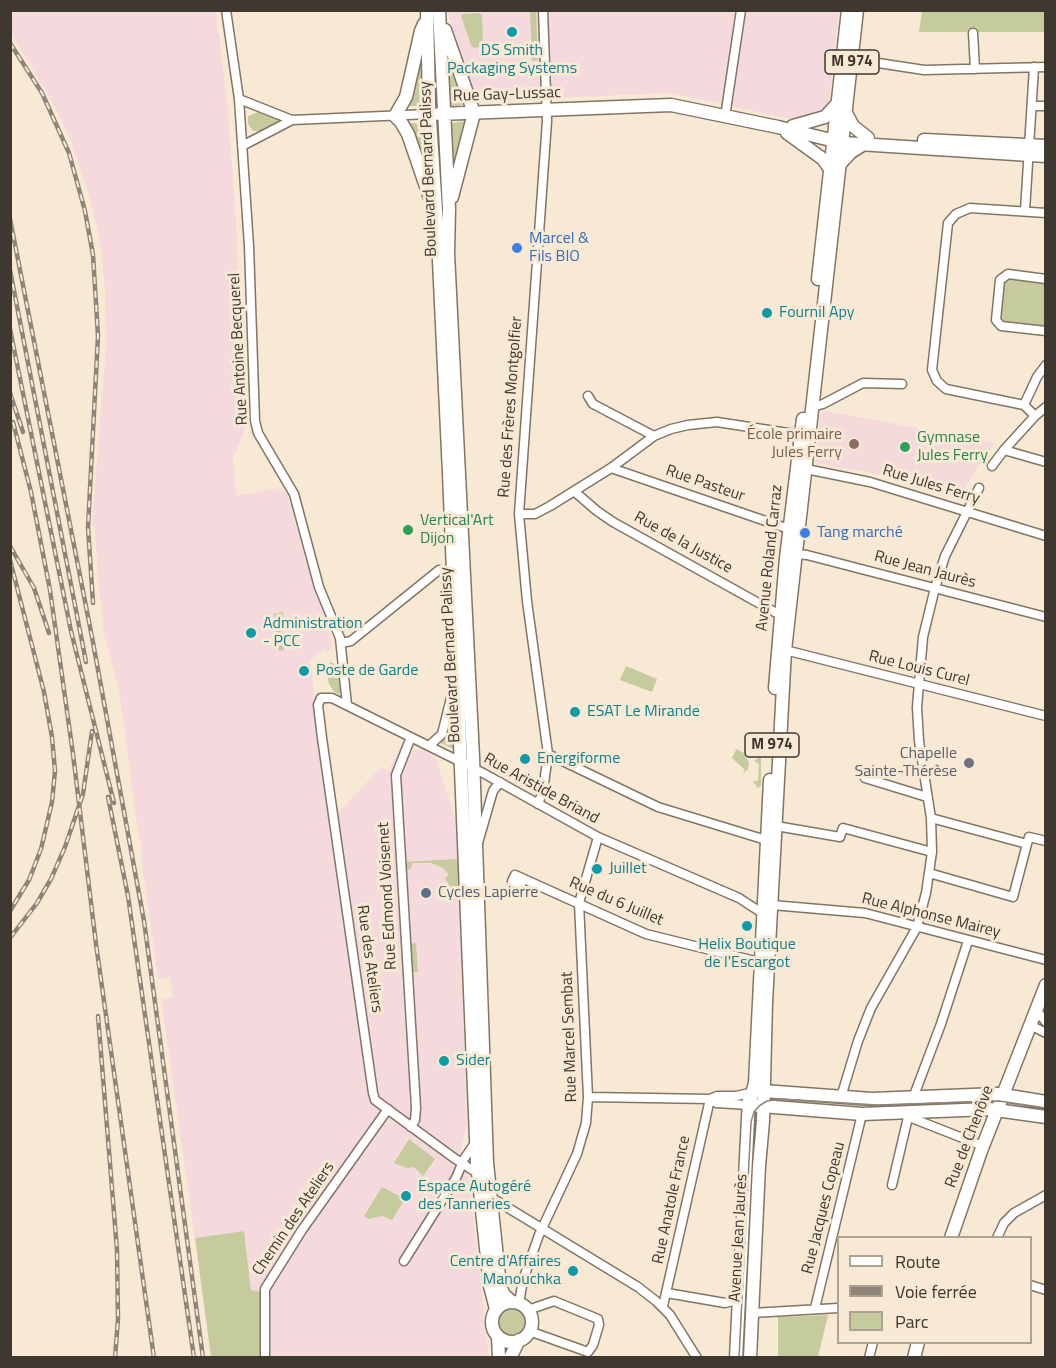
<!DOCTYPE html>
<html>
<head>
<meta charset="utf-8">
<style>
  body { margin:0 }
  #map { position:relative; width:1056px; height:1368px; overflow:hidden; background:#f8e9d5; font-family:"Titillium Web",sans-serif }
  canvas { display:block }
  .frame { position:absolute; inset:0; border:12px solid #3e3830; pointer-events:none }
  .legend { position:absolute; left:837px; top:1236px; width:195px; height:108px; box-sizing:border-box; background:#f8e9d5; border:2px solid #aea293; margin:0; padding:8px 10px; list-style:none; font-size:18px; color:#3e3830 }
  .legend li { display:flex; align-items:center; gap:12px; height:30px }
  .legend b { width:30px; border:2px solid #aea293 }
</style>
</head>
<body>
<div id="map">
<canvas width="1056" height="1368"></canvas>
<div class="frame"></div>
<ul class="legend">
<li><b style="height:8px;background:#fff"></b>Route</li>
<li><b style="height:8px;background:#8e8477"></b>Voie ferrée</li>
<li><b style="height:16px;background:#c5cb9c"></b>Parc</li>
</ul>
</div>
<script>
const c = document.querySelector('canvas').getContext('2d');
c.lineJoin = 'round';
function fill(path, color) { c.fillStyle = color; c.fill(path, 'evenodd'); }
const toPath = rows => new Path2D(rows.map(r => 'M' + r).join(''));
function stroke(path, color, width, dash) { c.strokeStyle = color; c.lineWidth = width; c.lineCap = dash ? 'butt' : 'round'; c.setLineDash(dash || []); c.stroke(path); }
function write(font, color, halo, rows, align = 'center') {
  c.font = font + ' "Titillium Web",sans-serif'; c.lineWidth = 6; c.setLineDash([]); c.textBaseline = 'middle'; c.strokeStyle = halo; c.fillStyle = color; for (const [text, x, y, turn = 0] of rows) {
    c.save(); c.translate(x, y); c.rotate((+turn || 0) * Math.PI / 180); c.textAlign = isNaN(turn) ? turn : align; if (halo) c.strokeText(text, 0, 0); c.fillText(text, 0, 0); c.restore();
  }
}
fill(toPath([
  [10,11,216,11,228,112,235,204,246,427,233,458,236,496,277,488,287,493,305,559,330,631,332,646,327,653,324,649,308,662,311,666,330,813,338,813,382,766,388,772,401,745,412,751,421,748,436,759,456,822,467,1127,461,1146,470,1189,489,1357,263,1357,262,1292,251,1290,244,1231,195,1238,161,999,173,997,170,977,158,979,141,857,141,843,139,839,119,690,102,627,104,626,98,581,95,526,92,525,106,346,105,290,101,247,90,198,71,141,53,103,11,33],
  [447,11,839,11,829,103,825,108,818,113,789,119,670,93,485,101,476,98,473,93]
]), '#f5dadd');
fill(toPath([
  [825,411,886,422,995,443,972,475,959,500,918,481,815,463,820,415]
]), '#f5dadc');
fill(toPath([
  [530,11,536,11,538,60,532,61],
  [922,11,1045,11,1045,32,919,32],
  [479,13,482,15,483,44,480,47,474,48,471,45,461,16,463,14],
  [446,40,468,104,450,106],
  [423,42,424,106,406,106],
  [258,112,276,119,279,121,260,131,253,131,248,124,248,116],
  [468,121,453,184,450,123],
  [408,123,426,124,429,191],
  [1004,278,1045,283,1045,327,999,322],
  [283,612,284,622,280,623,284,650,279,651,274,614],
  [331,662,338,667,341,690,339,694,334,692,329,684,326,668],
  [626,666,657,679,652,692,620,680],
  [454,701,456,750,440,743],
  [734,748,744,753,749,763,748,769,743,774,745,770,732,758,736,750],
  [761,756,761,786,758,788,753,781,758,781,759,764,754,761],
  [458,859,460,900,453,900,450,887,445,878,449,875,443,868,431,863,412,863,411,869,406,870,404,862],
  [416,943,418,972,413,972,411,944],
  [409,1139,435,1159,423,1176,414,1167,407,1168,394,1163],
  [382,1187,405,1199,392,1220,382,1216,369,1219,364,1216],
  [746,1190,756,1190,747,1357,737,1358],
  [244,1231,251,1290,262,1292,263,1357,211,1357,195,1238],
  '498 1322a15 15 0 1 1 30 0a15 15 0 1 1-30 0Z',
  [828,1315,818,1357,778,1357,778,1317]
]), '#c5cb9c');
const street = toPath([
  [226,10,239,99,249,246,255,421,258,433,294,494,319,587,340,638,347,705],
  [973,33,975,69],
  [852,59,924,70,1046,67],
  [239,99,292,120,429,114],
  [1032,106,1046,106],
  [725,117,741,10],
  [242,146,292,120],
  [1025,211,1034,67],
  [1046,279,1008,274,1000,280,996,320,1001,326,1046,331],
  [588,396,593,404,654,436],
  [1024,405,1037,377,1046,365],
  [812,407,823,404,863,383,902,384],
  [1035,416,1024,405,946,389,937,381,932,370,948,223,956,214,970,208,1046,213],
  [1004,450,1046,462],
  [992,466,1004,450,1035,416,1046,407],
  [611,468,789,529],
  [806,469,870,482,1046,536],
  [575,492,597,511,613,522,780,615],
  [519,514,535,514,550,506,611,468,654,436,671,429,688,425,717,422,801,435],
  [796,554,807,555,1046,617],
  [341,643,351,641,439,570],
  [785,650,1046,716],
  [411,737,396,775,416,1108,415,1120,411,1127],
  [429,746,442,734,455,682],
  [548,754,658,807,766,840],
  [865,778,927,797],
  [538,804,543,791,548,754,527,601,519,514,547,121,543,10],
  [931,818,1027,844,1029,837,1046,841],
  [776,826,840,837,843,828,932,852],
  [478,843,493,791,500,782],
  [929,873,1013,897,1027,844],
  [521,885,512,881,515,875,646,934,759,962],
  [772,905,865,913,1046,960],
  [1036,1010,1046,1022],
  [1030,1025,1046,1033],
  [588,1097,710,1099,716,1103,749,1105],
  [841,1097,858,1041,871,1008,917,927,926,893,932,852,931,818,919,741,917,707,923,637,935,588,945,556,979,488],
  [913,1098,941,1024,968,941],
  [710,1099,717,1096,736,1096,754,1092],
  [909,1117,983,1146],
  [480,1175,454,1158,375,1100,373,1093,322,738,318,705,321,698,332,698,483,773,598,837,739,898,762,913],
  [892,1185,909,1113],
  [487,1195,638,1287,656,1301,670,1315,697,1358],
  [997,1238,1004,1223,1014,1213,1046,1195],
  [404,1261,456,1178,464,1159,475,1143],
  [1030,1285,1046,1290],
  [667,1293,725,1303,733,1301,739,1295],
  [519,1303,523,1280,539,1235,577,1154,586,1123,588,1097,579,903,598,837],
  [663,1306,710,1099],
  [815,1308,862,1114],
  [528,1310,554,1301,598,1319,599,1325,593,1345,588,1352,529,1331],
  [752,1313,838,1308],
  [265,1358,265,1289,302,1230,388,1109],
  [869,1358,873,1342]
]);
const secondary = toPath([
  [427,10,429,105,438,240,449,473,477,1163,490,1286,496,1309],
  [439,10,449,209,448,253,473,757,487,1163,500,1286,504,1295,512,1302],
  [424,24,421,31,406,97,395,116,401,122,408,134,430,198],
  [445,30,474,113,452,197],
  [846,113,853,126,868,138],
  [439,114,671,105,778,127,843,143,1046,156],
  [793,126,825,117,837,104],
  [787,133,823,159,830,169],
  [924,140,1046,146],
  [840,164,851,152,864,144],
  [763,1091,872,1099,997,1094,1046,1102],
  [749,1105,862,1114,989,1109,1046,1117],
  [951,1238,981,1151,1046,985],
  '492 1322a20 20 0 1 1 40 0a20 20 0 1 1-40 0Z',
  [498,1336,499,1358],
  [510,1358,519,1340],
  [914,1358,918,1342]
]);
const primary = toPath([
  [818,279,848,10],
  [775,688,786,558,803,419],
  [749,1105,755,1083,770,780],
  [736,1358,749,1098],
  [750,1358,759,1166,763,1121,766,1002,785,650,857,10]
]);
stroke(street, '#837564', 11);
stroke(secondary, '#837564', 15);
stroke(primary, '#837564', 15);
stroke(street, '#fff', 8);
stroke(secondary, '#fff', 12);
stroke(primary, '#fff', 12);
stroke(toPath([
  [739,1358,751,1122,754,1112,759,1106,767,1101,781,1099,877,1105,999,1101,1046,1108]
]), '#8e8477', 1.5);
const rail = toPath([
  [10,43,42,93,69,153,85,211,93,255,98,336,88,527,93,603],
  [10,219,92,637,144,921,203,1358],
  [10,270,86,662],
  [10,329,71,631,114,803],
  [10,393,23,432],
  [13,422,31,492,50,590,73,754,96,944,154,1358],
  [10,546,34,588,49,633],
  [10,560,44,692,52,737,55,771,52,802,41,849,29,880,10,911],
  [108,797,128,896,194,1358],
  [10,938,37,903,51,879,65,847,83,794,92,731],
  [98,1016,117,1250,118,1319,115,1358]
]);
stroke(rail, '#8e8477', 4.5);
stroke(rail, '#f8e9d5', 2, [7]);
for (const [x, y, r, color] of [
  [512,32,6,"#0f9aa8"],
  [517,248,6,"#3f7fe0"],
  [767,313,6,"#0f9aa8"],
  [854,444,6,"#8d6e63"],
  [905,447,6,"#2e9e5b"],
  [408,530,6,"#2e9e5b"],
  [805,533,6,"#3f7fe0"],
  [251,633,6,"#0f9aa8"],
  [304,671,6,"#0f9aa8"],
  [575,712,6,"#0f9aa8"],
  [525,759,6,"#0f9aa8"],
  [969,763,6,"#6b7280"],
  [597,869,6,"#0f9aa8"],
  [426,893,6,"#5c6f8a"],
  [747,926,6,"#0f9aa8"],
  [444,1061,6,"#0f9aa8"],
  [406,1196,6,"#0f9aa8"],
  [573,1271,6,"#0f9aa8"]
]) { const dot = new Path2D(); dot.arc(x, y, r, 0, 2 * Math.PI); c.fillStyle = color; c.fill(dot); stroke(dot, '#f8e9d5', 2); }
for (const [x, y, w] of [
  [852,62,54],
  [772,745,54]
]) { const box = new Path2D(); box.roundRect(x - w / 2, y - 12, w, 24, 4.5); c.fillStyle = '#f8e9d5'; c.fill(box); stroke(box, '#3e3830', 1.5); }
write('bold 15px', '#3e3830', null, [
  ["M 974",852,62],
  ["M 974",772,745]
]);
write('16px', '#0d838f', '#f8e9d5', [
  ["DS Smith",512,51,"center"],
  ["Packaging Systems",512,69,"center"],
  ["Fournil Apy",779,313],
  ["Administration",263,624],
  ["- PCC",263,642],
  ["Poste de Garde",316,671],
  ["ESAT Le Mirande",587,712],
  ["Energiforme",537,759],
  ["Juillet",609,869],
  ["Helix Boutique",747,945,"center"],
  ["de l'Escargot",747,963,"center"],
  ["Sider",456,1061],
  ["Espace Autogéré",418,1187],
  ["des Tanneries",418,1205],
  ["Centre d'Affaires",561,1262,"right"],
  ["Manouchka",561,1280,"right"]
], 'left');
write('16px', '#3e3830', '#f8e9d5', [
  ["Rue Gay-Lussac",507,95,-2],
  ["Boulevard Bernard Palissy",429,169,-92],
  ["Rue Antoine Becquerel",239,349,-93],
  ["Rue des Frères Montgolfier",511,407,-86],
  ["Rue Pasteur",705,484,19],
  ["Rue Jules Ferry",931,485,17],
  ["Rue de la Justice",683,543,29],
  ["Avenue Roland Carraz",770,558,-84],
  ["Rue Jean Jaurès",925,570,15],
  ["Boulevard Bernard Palissy",451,655,-93],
  ["Rue Louis Curel",919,669,14],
  ["Rue Aristide Briand",541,789,29],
  ["Rue Edmond Voisenet",388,896,-93],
  ["Rue du 6 Juillet",616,902,23],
  ["Rue Alphonse Mairey",931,916,14],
  ["Rue des Ateliers",369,959,82],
  ["Rue Marcel Sembat",570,1037,-92],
  ["Rue de Chenôve",970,1137,-69],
  ["Rue Anatole France",672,1200,-78],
  ["Rue Jacques Copeau",824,1208,-76],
  ["Chemin des Ateliers",294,1219,-56],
  ["Avenue Jean Jaurès",739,1238,-87]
]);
write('16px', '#366cbe', '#f8e9d5', [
  ["Marcel &",529,239],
  ["Fils BIO",529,257],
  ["Tang marché",817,533]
], 'left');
write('16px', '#785e54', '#f8e9d5', [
  ["École primaire",842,435],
  ["Jules Ferry",842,453]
], 'right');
write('16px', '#27864d', '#f8e9d5', [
  ["Gymnase",917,438],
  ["Jules Ferry",917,456],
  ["Vertical'Art",420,521],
  ["Dijon",420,539]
], 'left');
write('16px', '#5b616d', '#f8e9d5', [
  ["Chapelle",957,754],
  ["Sainte-Thérèse",957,772]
], 'right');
write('16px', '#4e5e75', '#f8e9d5', [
  ["Cycles Lapierre",438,893]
], 'left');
</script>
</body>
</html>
